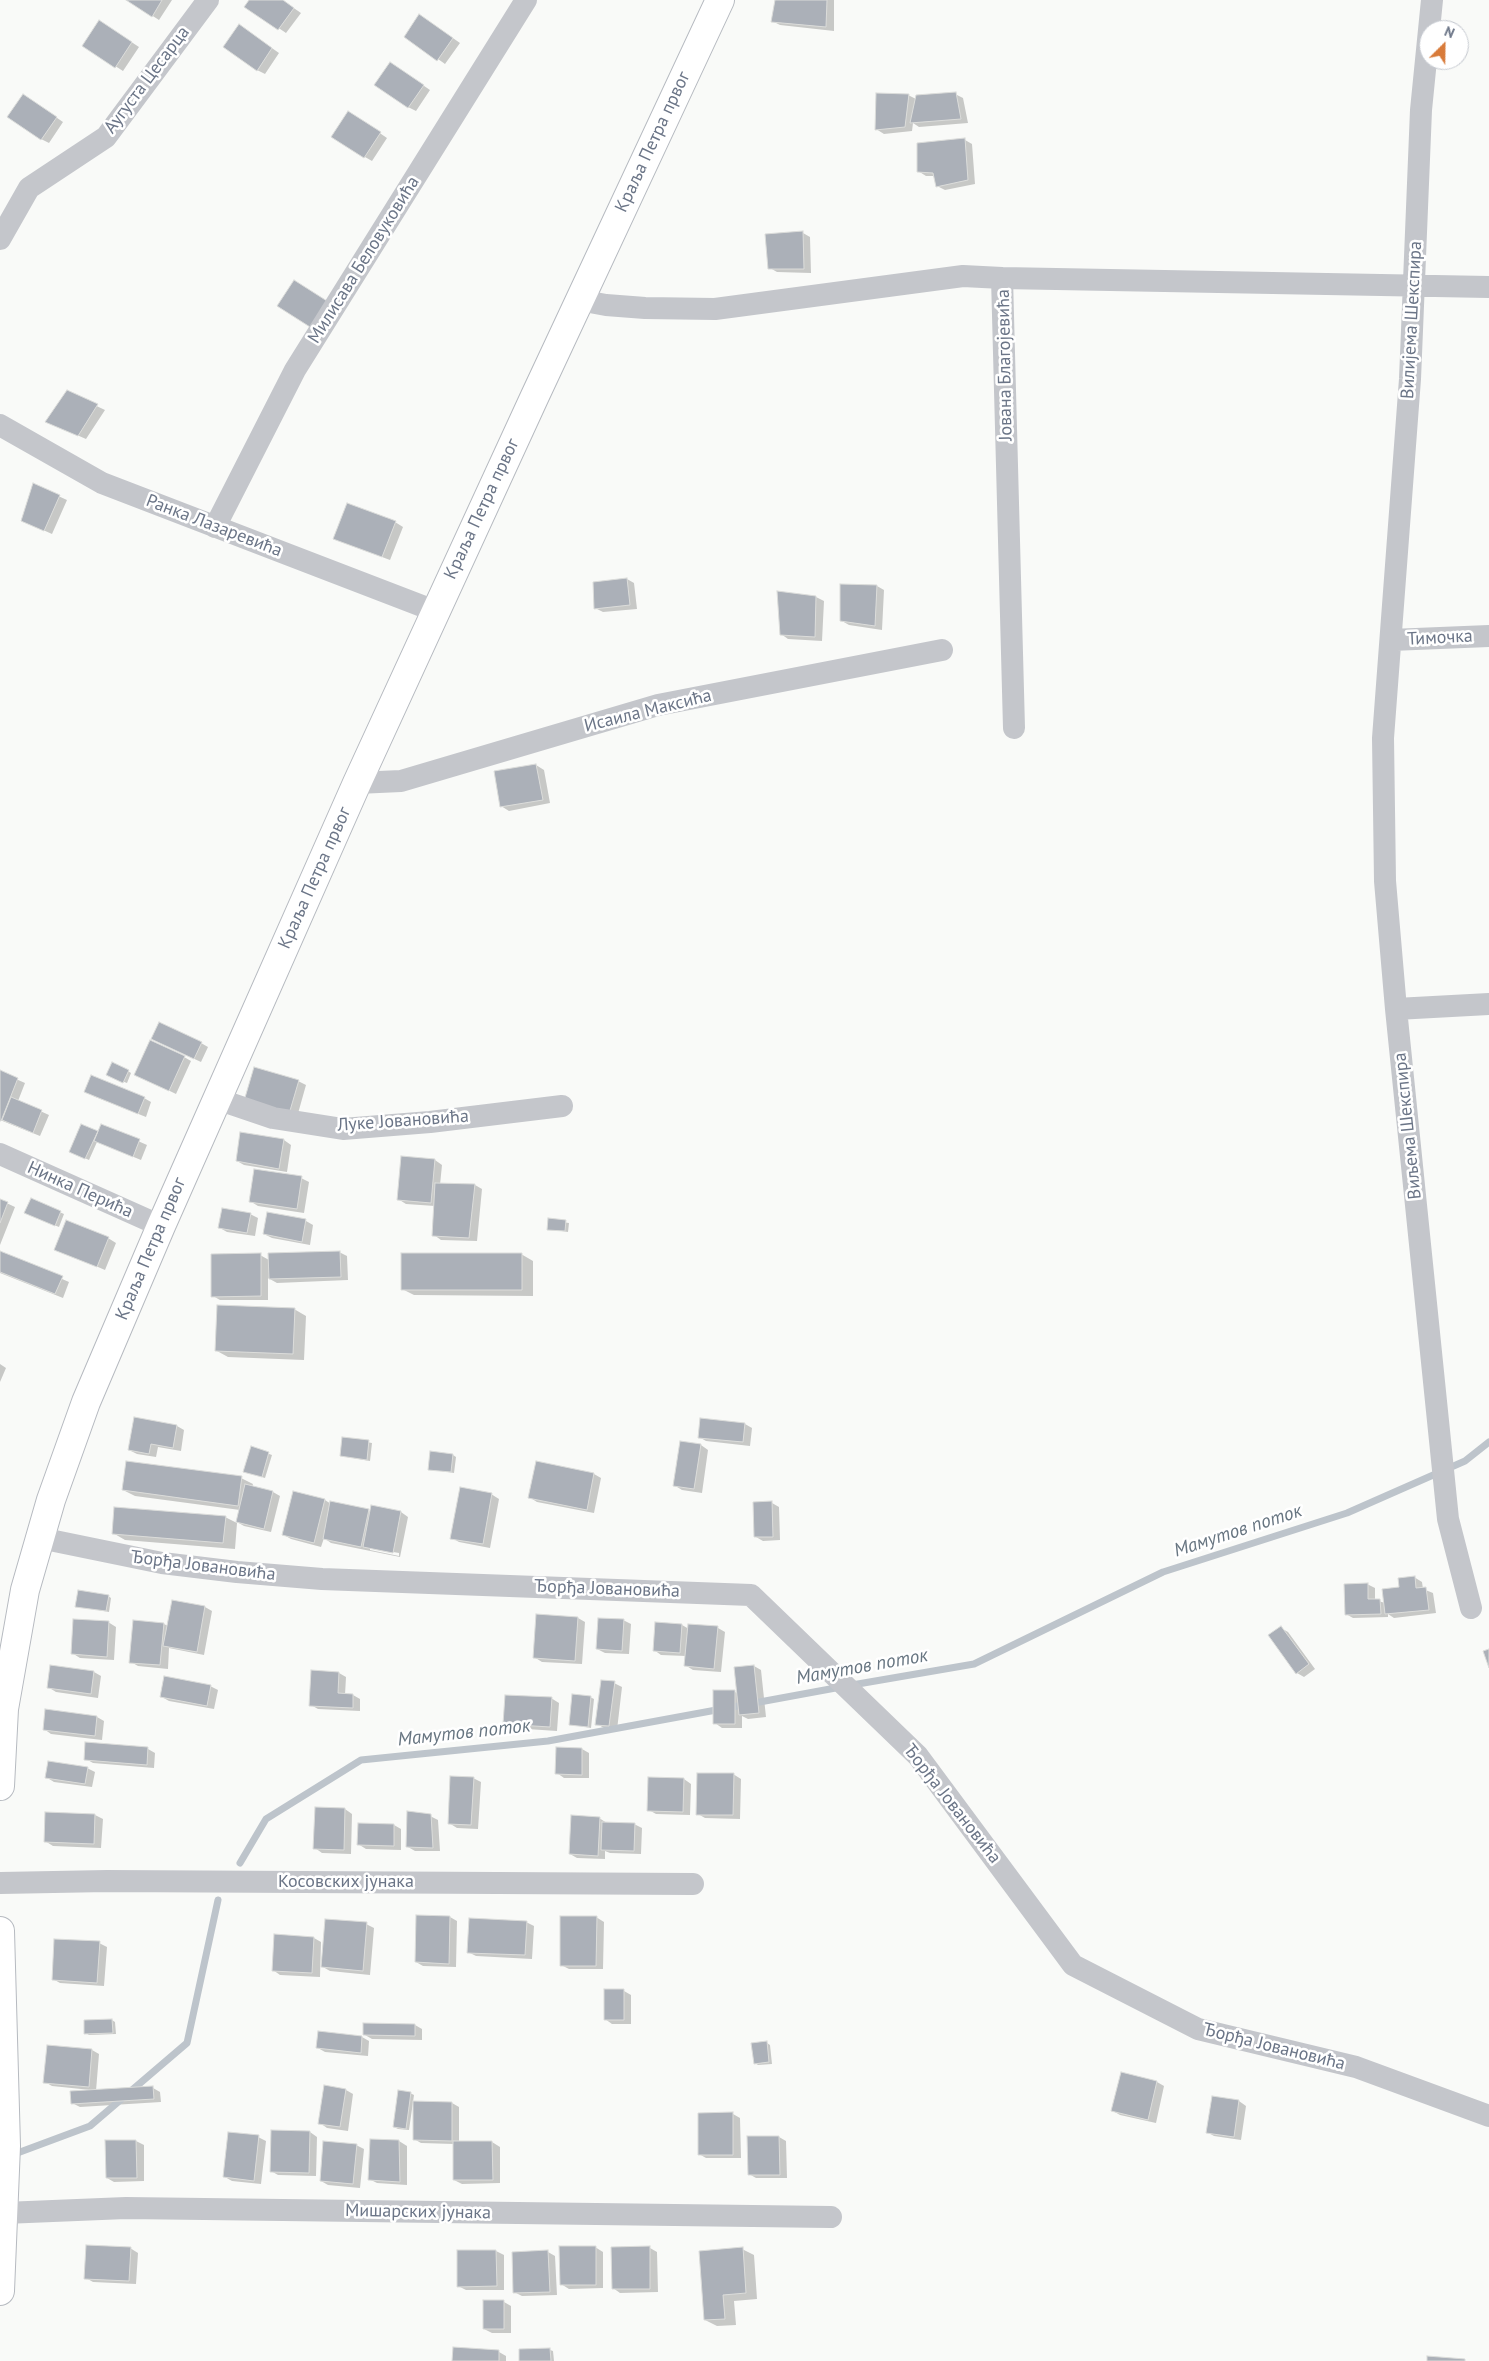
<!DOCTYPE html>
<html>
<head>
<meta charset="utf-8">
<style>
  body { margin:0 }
  #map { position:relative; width:1489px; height:2361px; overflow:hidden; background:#f9faf8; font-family:"PT Sans",sans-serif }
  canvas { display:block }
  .north { position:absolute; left:1419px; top:20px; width:50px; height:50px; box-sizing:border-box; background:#fff; border:1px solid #c4c8cf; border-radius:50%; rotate:23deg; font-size:14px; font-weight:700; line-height:20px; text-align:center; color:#6b7587 }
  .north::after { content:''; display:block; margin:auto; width:18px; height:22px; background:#d87b3a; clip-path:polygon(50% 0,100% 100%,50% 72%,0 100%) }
</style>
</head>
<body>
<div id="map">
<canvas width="1489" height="2361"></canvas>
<div class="north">N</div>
</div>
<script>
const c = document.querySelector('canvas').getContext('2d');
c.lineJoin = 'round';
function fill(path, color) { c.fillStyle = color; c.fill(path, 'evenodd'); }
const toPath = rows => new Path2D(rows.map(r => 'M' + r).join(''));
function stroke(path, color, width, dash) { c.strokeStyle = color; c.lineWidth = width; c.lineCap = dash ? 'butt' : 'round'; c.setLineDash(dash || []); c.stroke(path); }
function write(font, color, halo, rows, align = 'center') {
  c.font = font + ' "PT Sans",sans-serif'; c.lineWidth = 5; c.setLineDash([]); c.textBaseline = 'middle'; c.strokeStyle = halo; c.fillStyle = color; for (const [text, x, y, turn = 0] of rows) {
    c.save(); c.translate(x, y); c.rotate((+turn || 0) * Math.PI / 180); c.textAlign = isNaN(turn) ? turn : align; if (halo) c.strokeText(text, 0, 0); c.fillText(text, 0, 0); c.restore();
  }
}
fill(toPath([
  [128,0,172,0,159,20],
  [251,0,282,0,301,13,286,33,246,6],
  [776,0,834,0,834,31,780,25,772,21],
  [427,20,460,43,445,64,438,59],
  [107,26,139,47,123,71,84,46],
  [246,30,279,53,265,74,257,70],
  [398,68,430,90,416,111,408,107],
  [955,94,963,98,968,123,919,127,913,123,912,131,884,134,876,129,908,95,916,99],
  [31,100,63,122,49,143,41,139],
  [356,117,387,138,372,161,365,157],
  [965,140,972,144,975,184,945,190,937,186,935,176,926,176,918,171],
  [803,233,810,237,811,273,777,272,770,268],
  [67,392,105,410,86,439,54,425],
  [34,485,67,500,52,534,23,521],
  [395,522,403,527,390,560,342,542],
  [627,579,634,583,637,609,603,612,595,608],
  [877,586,884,590,882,630,849,625,842,621],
  [778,593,816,597,824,601,822,641,788,639,781,634],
  [536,765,544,770,550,803,509,811,501,806],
  [160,1043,201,1043,208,1047,201,1062],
  [184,1057,191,1061,176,1094,143,1078],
  [128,1071,131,1073,127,1083,111,1077],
  [0,1072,25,1083,18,1101,49,1115,40,1136,0,1120],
  [298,1081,306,1085,297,1117,253,1105],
  [93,1096,144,1098,151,1102,146,1117],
  [102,1125,147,1145,141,1160,97,1142,89,1160,74,1153,81,1126,98,1134],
  [241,1134,284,1140,291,1145,287,1172,244,1165,237,1161],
  [435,1160,442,1165,440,1185,475,1185,482,1189,477,1241,441,1240,434,1235,435,1206,406,1204,398,1199],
  [301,1178,309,1182,304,1213,258,1206,250,1201],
  [0,1200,15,1207,0,1245],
  [32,1200,64,1214,59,1227,29,1215],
  [268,1213,306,1221,313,1225,310,1245,272,1238,264,1234],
  [250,1214,258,1218,255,1236,227,1232,220,1228],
  [549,1220,569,1223,568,1232,548,1229],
  [108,1238,116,1243,105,1270,56,1249],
  [0,1252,69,1282,63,1298,0,1273],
  [339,1252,347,1256,348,1280,277,1283,268,1278,268,1300,220,1300,213,1296,260,1255,269,1260],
  [521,1254,533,1261,533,1296,414,1295,402,1289],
  [294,1309,306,1316,304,1360,228,1357,217,1351],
  [0,1364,6,1368,0,1382],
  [745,1424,752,1428,750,1446,706,1441,699,1437],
  [177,1426,184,1430,181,1451,158,1447,156,1457,137,1454,129,1450],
  [343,1438,372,1443,370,1461,341,1456],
  [681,1442,701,1445,708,1450,702,1493,682,1490,674,1485],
  [252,1448,272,1455,265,1478,248,1473],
  [453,1455,456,1457,454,1473,429,1469],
  [537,1462,594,1474,601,1478,594,1513,537,1502,529,1497],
  [241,1478,253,1484,252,1487,273,1492,280,1496,271,1532,244,1526,237,1522,240,1510,135,1496,123,1490],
  [491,1494,499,1499,490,1548,459,1542,452,1538],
  [325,1500,331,1504,371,1512,372,1506,401,1512,408,1517,400,1557,331,1543,324,1538,321,1547,291,1539,284,1535],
  [370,1548,399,1553,399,1556,370,1550],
  [772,1503,779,1507,780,1540,763,1541,756,1537],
  [225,1517,237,1523,235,1549,125,1540,113,1533],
  [1414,1577,1422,1582,1423,1589,1433,1593,1436,1613,1394,1618,1388,1614,1388,1617,1353,1618,1346,1614,1367,1584,1375,1588,1375,1600,1385,1603],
  [108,1596,111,1598,109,1612,77,1606],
  [173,1601,205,1607,212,1611,204,1655,169,1648,168,1669,138,1666,131,1662,164,1624,168,1626],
  [578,1618,585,1622,582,1664,542,1662,534,1657],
  [623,1620,631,1624,629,1654,605,1653,597,1649],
  [108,1622,116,1627,114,1660,80,1658,72,1653],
  [682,1625,689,1629,718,1628,725,1632,721,1672,693,1670,685,1665,686,1656,661,1655,654,1650],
  [1281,1628,1288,1632,1315,1669,1304,1677,1297,1673],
  [754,1666,761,1670,766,1717,748,1719,742,1716,742,1728,722,1728,715,1723,735,1692,738,1694],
  [94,1672,101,1676,98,1698,56,1692,48,1687],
  [339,1673,346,1677,345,1695,353,1695,360,1699,360,1711,318,1709,311,1705],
  [614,1683,622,1687,617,1730,604,1728,597,1724],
  [210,1686,218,1690,214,1709,169,1701,162,1697],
  [590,1697,594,1699,591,1728,570,1724],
  [551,1698,559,1703,557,1731,512,1728,505,1724],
  [97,1717,104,1721,102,1740,51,1734,44,1729],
  [87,1744,148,1749,155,1753,154,1768,93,1763,86,1759],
  [582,1749,589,1753,589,1778,564,1778,557,1773],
  [87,1768,95,1772,92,1787,54,1782,46,1777],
  [733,1774,741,1779,740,1819,705,1818,698,1814],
  [473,1778,481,1782,478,1829,457,1828,449,1823],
  [684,1779,691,1784,690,1815,656,1814,649,1810],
  [316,1808,345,1809,352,1814,351,1854,322,1853,315,1848],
  [46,1813,95,1815,103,1819,101,1848,53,1846,45,1841],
  [430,1816,438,1820,440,1851,415,1851,408,1847],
  [599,1818,607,1823,634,1824,642,1828,641,1854,610,1853,605,1851,605,1859,577,1858,570,1854],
  [394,1825,401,1829,401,1850,366,1849,358,1844],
  [418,1916,450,1917,457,1921,456,1967,423,1966,416,1962],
  [596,1917,604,1922,603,1969,569,1969,561,1965],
  [526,1922,534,1926,532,1959,476,1956,468,1952],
  [366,1924,374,1928,370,1975,330,1971,323,1967],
  [275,1936,314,1938,321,1942,320,1977,280,1975,273,1970],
  [99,1943,107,1947,104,1986,60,1983,53,1979],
  [624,1991,631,1995,631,2024,612,2024,605,2019],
  [112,2020,115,2022,116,2034,89,2035,86,2033],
  [415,2025,422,2029,422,2040,372,2039,365,2035],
  [319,2033,362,2037,369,2041,368,2056,325,2052,318,2048],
  [767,2043,770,2045,772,2064,758,2065,755,2063],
  [92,2050,99,2054,96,2091,153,2088,160,2092,161,2102,80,2107,72,2103,91,2090,52,2086,45,2082],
  [1122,2073,1157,2082,1164,2086,1156,2123,1120,2115,1113,2111],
  [346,2090,353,2094,348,2131,327,2128,320,2123],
  [410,2093,414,2095,409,2130,398,2129,394,2127],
  [1213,2097,1239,2101,1246,2106,1241,2140,1214,2136,1207,2132],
  [452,2103,459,2107,459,2143,492,2142,500,2147,500,2183,462,2184,454,2180,454,2144,421,2143,414,2139],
  [699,2114,733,2114,740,2118,741,2158,706,2158,699,2154],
  [310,2132,317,2137,316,2176,278,2175,271,2171],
  [258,2137,266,2141,261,2184,232,2181,225,2177],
  [779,2137,786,2141,787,2178,756,2178,749,2174],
  [136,2141,144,2145,144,2181,114,2182,107,2178,106,2142],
  [371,2141,399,2141,407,2146,407,2185,377,2183,369,2179],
  [356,2145,364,2149,360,2188,328,2185,321,2181],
  [595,2247,603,2252,603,2288,569,2289,561,2284],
  [130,2248,138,2253,136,2284,93,2282,86,2278],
  [650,2248,657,2252,658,2292,620,2293,613,2288],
  [742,2249,754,2255,757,2299,734,2301,736,2325,717,2326,705,2320],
  [458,2251,496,2251,504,2255,504,2290,466,2290,458,2286],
  [548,2252,555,2256,557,2295,522,2296,514,2292],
  [504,2302,511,2306,511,2333,492,2333,484,2329],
  [550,2350,553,2351,554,2361,521,2361,520,2351],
  [499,2352,506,2356,506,2361,453,2361]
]), '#0003');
stroke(toPath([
  [852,1685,974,1664,1163,1572,1347,1513,1465,1461,1489,1442],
  [240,1863,266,1819,361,1760,548,1741,841,1687],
  [12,2155,90,2126,187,2043,218,1900]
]), '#bdc4cb', 7);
const building = toPath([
  [126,0,162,0,152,17,126,0],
  [249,0,283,0,294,8,278,30,244,7,249,0],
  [775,0,827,0,826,27,771,22,775,0],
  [419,14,453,38,437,61,404,37,419,14],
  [99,20,132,42,115,68,82,46,99,20],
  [239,24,272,48,257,71,223,47,239,24],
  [390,62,424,85,408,108,374,85,390,62],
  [956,92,961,119,910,123,916,95,956,92],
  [876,93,909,94,905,127,875,130,876,93],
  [23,94,57,117,41,140,7,117,23,94],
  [348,111,381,132,364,158,331,137,348,111],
  [965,138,968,180,936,187,933,173,917,172,917,143,965,138],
  [803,231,804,269,768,269,765,234,803,231],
  [294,280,327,301,310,327,277,306,294,280],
  [67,390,98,404,78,436,45,422,67,390],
  [33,483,60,495,44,531,21,521,33,483],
  [347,503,396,521,382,557,333,539,347,503],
  [627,578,630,605,594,609,593,582,627,578],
  [840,584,877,585,875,626,840,621,840,584],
  [777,591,816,596,815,637,780,635,777,591],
  [536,764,543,800,500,807,494,771,536,764],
  [159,1022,202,1042,194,1059,151,1039,159,1022],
  [150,1040,185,1056,169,1091,134,1075,150,1040],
  [112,1062,129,1070,123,1083,106,1075,112,1062],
  [254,1067,299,1080,289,1114,244,1101,254,1067],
  [0,1070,18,1078,1,1121,0,1121,0,1070],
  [91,1075,145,1097,138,1114,84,1092,91,1075],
  [11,1097,42,1110,33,1133,2,1120,11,1097],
  [81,1124,98,1131,85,1159,69,1152,81,1124],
  [101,1124,140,1139,133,1157,94,1141,101,1124],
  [240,1132,284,1139,279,1169,236,1161,240,1132],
  [401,1156,435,1159,431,1203,397,1200,401,1156],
  [254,1169,302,1176,297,1209,249,1202,254,1169],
  [435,1183,475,1184,469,1238,432,1236,435,1183],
  [31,1198,61,1211,55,1226,24,1213,31,1198],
  [0,1199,8,1202,0,1223,0,1199],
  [222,1208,251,1213,247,1233,218,1228,222,1208],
  [267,1212,306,1219,302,1242,263,1234,267,1212],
  [548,1218,566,1220,565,1231,547,1230,548,1218],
  [66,1220,109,1237,97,1267,54,1250,66,1220],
  [0,1251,63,1276,55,1294,0,1272,0,1251],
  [340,1251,341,1277,269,1279,268,1253,340,1251],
  [261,1253,261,1296,211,1297,211,1254,261,1253],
  [401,1253,522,1253,522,1290,401,1290,401,1253],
  [217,1305,295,1308,293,1354,215,1351,217,1305],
  [134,1417,177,1425,173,1448,151,1444,149,1454,128,1450,134,1417],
  [700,1418,745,1423,743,1442,698,1438,700,1418],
  [342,1437,369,1440,367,1460,340,1456,342,1437],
  [680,1441,701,1444,694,1489,673,1486,680,1441],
  [251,1446,269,1452,262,1477,243,1472,251,1446],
  [430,1451,453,1454,451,1472,428,1470,430,1451],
  [126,1461,242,1476,238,1506,122,1490,126,1461],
  [536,1461,594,1473,587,1510,528,1498,536,1461],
  [245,1484,273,1491,264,1529,236,1522,245,1484],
  [460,1487,492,1493,483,1544,450,1539,460,1487],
  [293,1491,325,1499,314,1543,282,1535,293,1491],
  [330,1501,369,1509,361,1547,323,1539,330,1501],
  [772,1501,773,1537,754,1537,753,1502,772,1501],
  [371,1505,401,1511,393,1553,363,1547,371,1505],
  [114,1507,226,1516,223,1543,112,1534,114,1507],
  [1415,1576,1416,1588,1426,1587,1429,1610,1385,1614,1382,1589,1399,1587,1398,1578,1415,1576],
  [1368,1583,1368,1599,1380,1599,1381,1614,1345,1615,1344,1584,1368,1583],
  [78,1590,109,1595,106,1611,75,1607,78,1590],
  [172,1600,205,1606,197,1652,163,1646,172,1600],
  [536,1614,578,1617,575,1661,533,1658,536,1614],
  [598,1618,624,1619,622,1651,596,1649,598,1618],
  [73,1619,109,1621,107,1657,71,1654,73,1619],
  [133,1620,164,1623,160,1665,129,1663,133,1620],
  [655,1622,682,1624,680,1653,653,1651,655,1622],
  [688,1624,718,1626,714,1669,684,1666,688,1624],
  [1281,1626,1309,1664,1296,1674,1268,1635,1281,1626],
  [1489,1649,1489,1668,1483,1651,1489,1649],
  [50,1665,94,1671,91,1694,47,1688,50,1665],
  [754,1665,759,1713,739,1715,734,1667,754,1665],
  [311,1670,339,1672,338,1693,353,1694,353,1708,309,1706,311,1670],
  [164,1676,211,1685,207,1706,160,1697,164,1676],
  [601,1680,615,1681,609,1726,595,1725,601,1680],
  [713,1690,735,1690,735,1724,713,1724,713,1690],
  [572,1694,591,1696,588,1727,569,1725,572,1694],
  [505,1695,552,1697,550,1727,503,1724,505,1695],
  [45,1709,97,1716,95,1736,43,1730,45,1709],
  [85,1742,148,1747,147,1765,84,1760,85,1742],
  [556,1747,582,1748,582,1775,555,1774,556,1747],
  [48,1761,88,1767,85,1784,45,1778,48,1761],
  [697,1773,734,1773,733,1815,696,1815,697,1773],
  [450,1776,474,1777,471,1825,448,1824,450,1776],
  [648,1777,684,1778,683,1812,647,1811,648,1777],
  [315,1807,345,1808,344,1850,313,1849,315,1807],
  [407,1811,431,1814,433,1848,406,1847,407,1811],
  [45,1812,95,1814,94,1844,44,1842,45,1812],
  [571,1815,600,1817,598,1856,569,1854,571,1815],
  [602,1822,635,1823,634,1851,601,1850,602,1822],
  [358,1823,394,1824,394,1846,357,1845,358,1823],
  [416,1915,450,1916,449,1964,415,1962,416,1915],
  [560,1916,597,1916,596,1966,560,1966,560,1916],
  [469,1918,527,1921,525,1955,467,1953,469,1918],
  [325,1919,367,1922,363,1971,321,1967,325,1919],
  [274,1934,314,1937,312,1973,272,1971,274,1934],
  [54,1939,100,1941,97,1983,52,1980,54,1939],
  [604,1989,624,1989,624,2020,604,2020,604,1989],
  [112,2019,113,2033,84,2034,84,2020,112,2019],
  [363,2023,415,2024,415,2036,363,2035,363,2023],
  [318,2031,362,2036,361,2053,316,2048,318,2031],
  [767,2041,769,2062,754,2064,751,2043,767,2041],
  [47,2045,92,2049,89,2087,43,2083,47,2045],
  [1121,2072,1157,2081,1148,2120,1111,2111,1121,2072],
  [324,2085,346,2089,340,2127,318,2124,324,2085],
  [153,2086,154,2099,71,2104,70,2091,153,2086],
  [398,2090,411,2092,406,2129,393,2127,398,2090],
  [1212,2096,1239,2100,1234,2137,1206,2133,1212,2096],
  [413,2101,452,2102,452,2141,413,2140,413,2101],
  [733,2112,733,2155,698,2155,698,2113,733,2112],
  [271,2130,310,2131,309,2173,270,2172,271,2130],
  [228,2132,259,2135,254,2181,223,2177,228,2132],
  [747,2136,779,2136,780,2175,748,2175,747,2136],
  [370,2139,399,2140,400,2182,368,2180,370,2139],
  [105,2140,136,2140,137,2178,106,2178,105,2140],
  [323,2141,357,2144,353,2184,320,2181,323,2141],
  [453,2141,492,2141,493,2180,453,2180,453,2141],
  [86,2245,131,2247,129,2281,84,2279,86,2245],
  [559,2246,596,2246,596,2285,560,2285,559,2246],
  [650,2246,650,2289,612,2289,611,2247,650,2246],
  [743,2247,746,2293,723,2295,725,2319,704,2320,699,2251,743,2247],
  [457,2250,496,2250,497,2286,457,2287,457,2250],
  [548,2250,550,2292,513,2293,512,2252,548,2250],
  [483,2300,504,2300,504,2329,483,2329,483,2300],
  [453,2347,499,2350,499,2361,452,2361,453,2347],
  [550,2348,551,2361,519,2361,519,2349,550,2348],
  [1427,2356,1465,2359,1465,2361,1427,2361,1427,2356]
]);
fill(building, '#abb0b8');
stroke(building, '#dbdcda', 1);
const secondary = toPath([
  [0,1786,4,1709,25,1590,51,1500,86,1402,161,1226,357,783,534,398,720,0],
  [0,1931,6,2146,0,2291]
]);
stroke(secondary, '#b6bac0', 30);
stroke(toPath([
  [1432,0,1421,110,1410,379,1383,738,1385,881,1396,1009,1448,1519,1471,1608],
  [0,239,29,188,106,137,208,0],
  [1002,278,1489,287],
  [579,300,606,305,645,308,715,309,963,276,1002,278,1014,728],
  [0,425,102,483,435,611],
  [215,527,295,370,526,0],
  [1391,640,1489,636],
  [357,783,401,781,658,705,942,650],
  [1396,1009,1489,1004],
  [217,1099,273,1118,343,1129,430,1122,562,1106],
  [0,1154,161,1226],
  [40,1538,162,1563,237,1572,322,1579,751,1595,918,1756,1073,1965,1198,2029,1356,2067,1489,2116],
  [0,1883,107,1881,693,1884],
  [4,2213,126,2208,831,2217]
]), '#c4c6cb', 22);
stroke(secondary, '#fff', 28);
write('18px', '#6b7587', '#fff', [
  ["Аугуста Цесарца",147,80,-53],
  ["Краља Петра првог",653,142,-65],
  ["Милисава Беловуковића",364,260,-58],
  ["Вилијема Шекспира",1412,320,-87],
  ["Јована Благојевића",1005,365,-91],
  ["Краља Петра првог",482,509,-65],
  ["Ранка Лазаревића",214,526,21],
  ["Тимочка",1440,638,-3],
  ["Исаила Максића",648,711,-14],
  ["Краља Петра првог",315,878,-66],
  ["Луке Јовановића",403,1121,-4],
  ["Виљема Шекспира",1408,1126,-96],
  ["Нинка Перића",80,1190,24],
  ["Краља Петра првог",151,1249,-67],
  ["Ђорђа Јовановића",203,1566,7],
  ["Ђорђа Јовановића",607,1589,2],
  ["Ђорђа Јовановића",952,1804,52],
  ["Косовских јунака",346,1882],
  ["Ђорђа Јовановића",1274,2047,14],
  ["Мишарских јунака",418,2212,1]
]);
write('italic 19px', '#677581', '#fff', [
  ["Мамутов поток",1238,1531,-18],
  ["Мамутов поток",862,1667,-10],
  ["Мамутов поток",464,1733,-6]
]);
</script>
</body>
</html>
